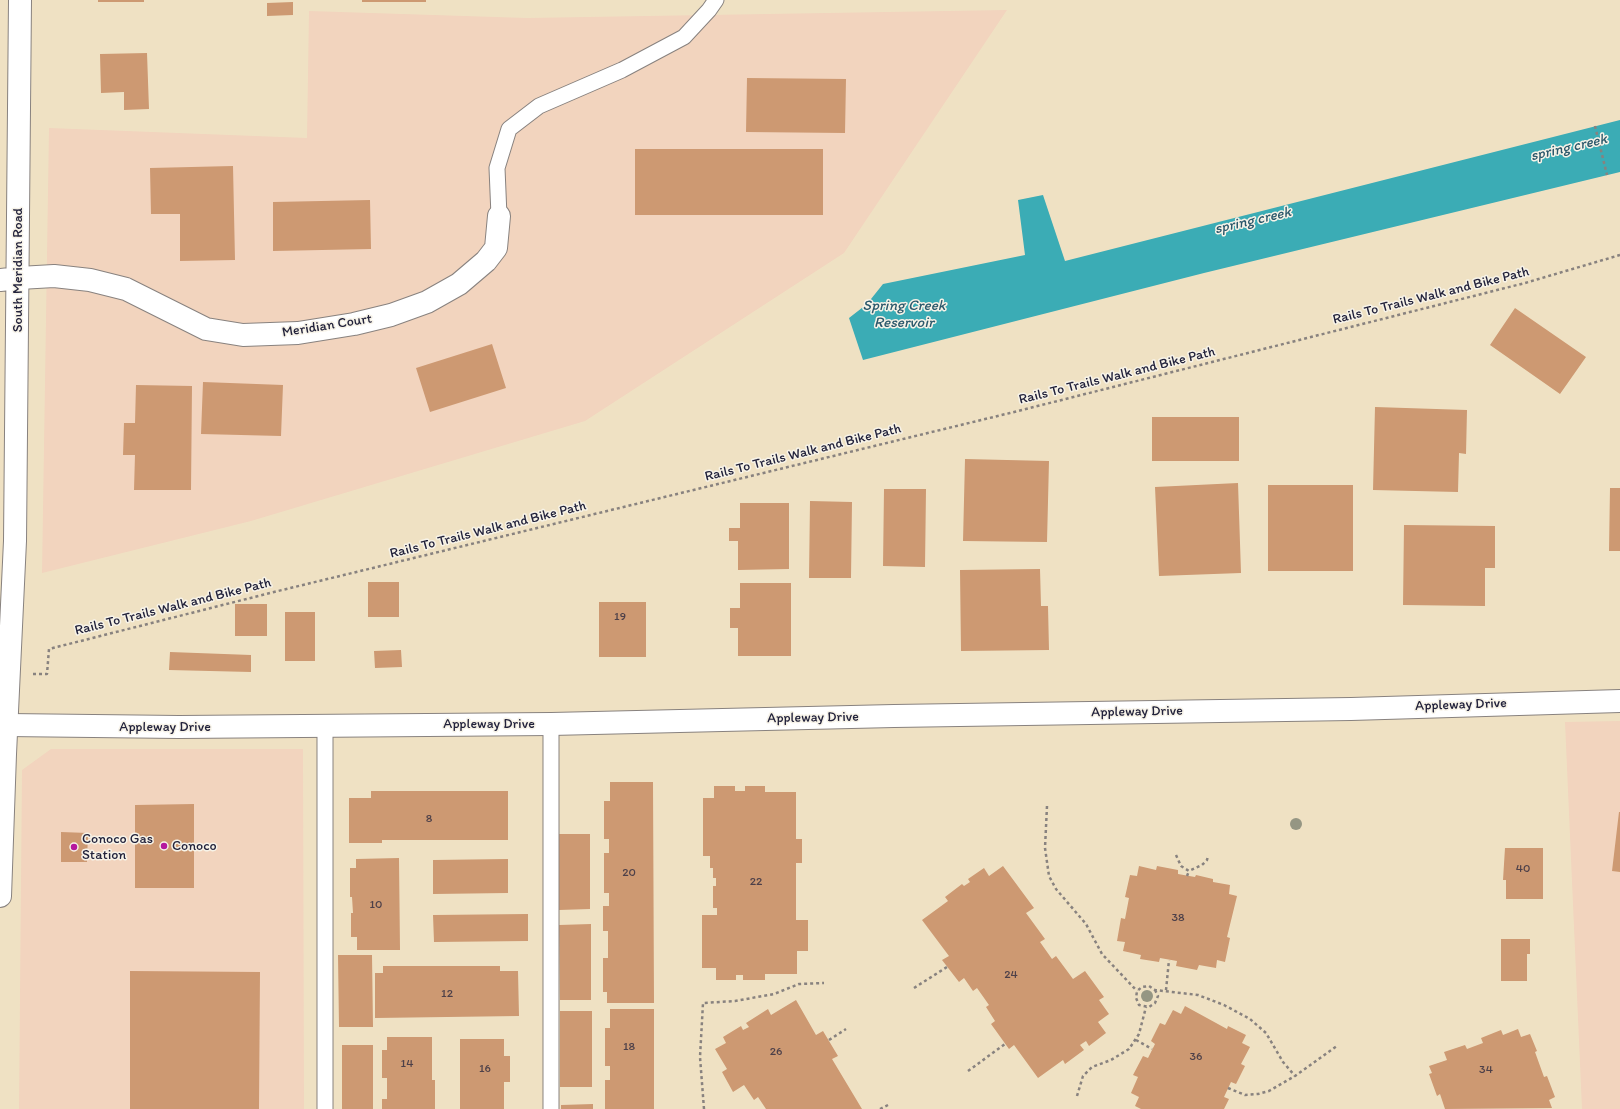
<!DOCTYPE html>
<html>
<head>
<meta charset="utf-8">
<style>
  body { margin:0 }
  canvas { display:block; background:#efe1c3 }
</style>
</head>
<body>
<canvas width="1620" height="1109"></canvas>
<script>
const c = document.querySelector('canvas').getContext('2d');
c.lineJoin = 'round';
function fill(path, color) { c.fillStyle = color; c.fill(path, 'evenodd'); }
const toPath = rows => new Path2D(rows.map(r => 'M' + r).join(''));
function stroke(path, color, width, dash) { c.strokeStyle = color; c.lineWidth = width; c.lineCap = dash ? 'butt' : 'round'; c.setLineDash(dash || []); c.stroke(path); }
function write(font, color, halo, rows, align = 'center') {
  c.font = font + ' Itim,sans-serif'; c.lineWidth = 3; c.setLineDash([]); c.textBaseline = 'middle'; c.strokeStyle = halo; c.fillStyle = color; for (const [text, x, y, turn = 0] of rows) {
    c.save(); c.translate(x, y); c.rotate((+turn || 0) * Math.PI / 180); c.textAlign = isNaN(turn) ? turn : align; if (halo) c.strokeText(text, 0, 0); c.fillText(text, 0, 0); c.restore();
  }
}
fill(toPath([
  [1007,10,844,253,585,421,251,521,42,573,49,128,307,138,309,11,527,18],
  [1620,721,1620,1109,1582,1109,1565,722],
  [51,749,303,749,304,1109,19,1109,22,770]
]), '#f2d4be');
fill(toPath([
  [1620,120,1620,172,1204,273,863,360,849,318,867,304,883,284,1025,255,1018,200,1043,195,1065,261]
]), '#3bacb5');
fill(toPath([
  [98,0,144,0,144,2,98,2],
  [362,0,426,0,426,2,362,2],
  [293,2,293,15,267,16,267,3],
  [147,53,149,109,124,110,124,92,101,93,100,54],
  [747,78,846,79,845,133,746,132],
  [635,149,823,149,823,215,635,215],
  [233,166,235,260,180,261,180,214,151,214,150,168],
  [370,200,371,249,273,251,273,202],
  [1515,308,1586,357,1560,394,1490,345],
  [492,344,506,388,430,412,416,368],
  [203,382,283,385,281,436,201,434],
  [136,385,192,386,191,490,134,490,135,455,123,455,124,423,135,423],
  [1375,407,1467,410,1466,454,1459,453,1458,492,1373,490],
  [1152,417,1239,417,1239,461,1152,461],
  [965,459,1049,461,1047,542,963,541],
  [1238,483,1241,573,1159,576,1155,487],
  [1268,485,1353,485,1353,571,1268,571],
  [1610,488,1620,488,1620,551,1609,551],
  [884,489,926,489,925,567,883,566],
  [810,501,852,502,851,578,809,578],
  [740,503,789,503,789,569,738,570,738,541,729,541,729,528,740,528],
  [1404,525,1495,526,1495,568,1485,568,1485,606,1403,605],
  [1040,569,1041,606,1048,606,1049,650,961,651,960,570],
  [368,582,399,582,399,617,368,617],
  [740,583,791,583,791,656,738,656,738,628,730,628,730,608,740,608],
  [599,602,646,602,646,657,599,657],
  [235,604,267,604,267,636,235,636],
  [285,612,315,612,315,661,285,661],
  [401,650,402,667,375,668,374,651],
  [170,652,251,655,251,672,169,670],
  [610,782,653,782,654,1003,607,1003,607,992,603,992,603,958,608,958,608,931,603,931,603,906,609,906,609,893,604,893,604,853,609,853,609,839,604,839,604,801,610,801],
  [714,786,735,786,735,791,745,791,745,786,765,786,765,792,796,792,796,839,802,839,802,863,796,863,796,920,808,920,808,951,797,951,797,974,765,974,765,980,743,980,743,975,736,975,736,980,716,980,716,968,702,968,702,915,717,915,717,908,713,908,713,886,716,886,716,878,713,878,713,868,710,868,710,856,703,856,703,798,714,798],
  [371,791,508,791,508,840,382,840,382,843,349,843,349,798,371,798],
  [194,804,194,888,135,888,135,805],
  [1619,812,1620,812,1620,872,1612,871],
  [61,832,88,833,87,862,61,862],
  [558,834,590,834,590,909,559,910],
  [1505,848,1543,848,1543,899,1506,899,1506,880,1503,880],
  [399,858,400,950,357,950,357,937,351,937,351,913,353,913,352,897,350,897,350,868,356,868,356,859],
  [508,859,508,893,433,894,433,860],
  [1003,866,1034,908,1026,913,1045,939,1040,942,1052,959,1056,956,1073,979,1085,971,1104,997,1099,1000,1109,1014,1098,1022,1106,1033,1089,1046,1086,1041,1080,1045,1084,1050,1065,1064,1063,1060,1038,1078,1014,1045,1009,1049,991,1024,995,1021,986,1007,989,1005,977,988,973,991,964,978,959,982,942,960,949,956,922,920,948,901,945,897,962,884,964,886,970,882,968,879,984,868,989,876],
  [1139,866,1156,870,1157,866,1178,870,1178,874,1195,877,1196,875,1213,879,1213,882,1230,885,1229,894,1237,896,1227,937,1230,938,1225,962,1217,960,1216,968,1199,965,1197,970,1176,966,1177,961,1160,958,1159,962,1140,959,1141,955,1123,951,1125,942,1117,941,1121,918,1125,919,1129,898,1125,897,1130,875,1137,876],
  [528,914,528,941,434,942,433,915],
  [591,924,591,1000,560,1000,559,925],
  [1501,939,1530,939,1530,954,1527,954,1527,981,1501,981],
  [338,955,372,955,373,1027,339,1027],
  [383,966,500,966,500,971,518,971,519,1016,375,1018,375,973,383,973],
  [130,971,260,972,259,1109,130,1109],
  [796,1000,816,1035,823,1031,838,1056,832,1059,862,1109,766,1109,758,1097,754,1100,744,1085,733,1092,722,1072,727,1069,715,1049,726,1043,723,1037,741,1026,743,1030,749,1027,746,1023,768,1009,771,1015],
  [1185,1006,1227,1029,1228,1026,1246,1035,1242,1043,1250,1047,1241,1064,1245,1066,1236,1084,1231,1082,1224,1097,1229,1099,1224,1109,1141,1109,1135,1106,1139,1097,1131,1093,1138,1077,1133,1075,1143,1056,1148,1058,1155,1044,1151,1041,1160,1023,1165,1025,1173,1010,1181,1014],
  [610,1009,654,1009,654,1109,605,1109,605,1080,610,1080,610,1066,605,1066,605,1028,610,1028],
  [560,1011,592,1011,592,1087,560,1087],
  [1518,1029,1521,1037,1530,1034,1537,1051,1535,1052,1544,1077,1547,1076,1555,1097,1549,1100,1552,1108,1445,1109,1440,1094,1437,1096,1429,1074,1432,1073,1429,1066,1447,1060,1444,1052,1465,1045,1467,1049,1483,1043,1481,1038,1501,1030,1503,1035],
  [387,1037,432,1037,432,1080,435,1080,435,1109,382,1109,382,1099,387,1099,387,1078,382,1078,382,1050,387,1050],
  [460,1039,504,1039,504,1056,510,1056,510,1082,504,1082,504,1109,460,1109],
  [342,1045,373,1045,373,1109,342,1109],
  [593,1104,593,1109,561,1109,561,1105]
]), '#cd9972');
const service = toPath([
  [499,216,497,168,509,129,539,106,622,70,684,37,709,10,716,0],
  [325,725,325,1109],
  [551,1109,551,724]
]);
const minor = toPath([
  [19,278,54,276,90,280,126,289,206,329,243,335,298,333,354,324,391,315,427,302,459,284,486,261,496,248,499,216],
  [7,725,179,727,551,724,894,716,1351,709,1620,701]
]);
const tertiary = toPath([
  [0,280,19,278],
  [0,896,5,754,15,541,20,0]
]);
stroke(service, '#88827f', 17);
stroke(minor, '#88827f', 24);
stroke(tertiary, '#88827f', 24);
stroke(toPath([
  [1595,126,1607,175],
  [33,674,47,674,49,649,274,592,1010,413,1525,283,1620,255],
  [1047,806,1045,848,1049,876,1056,889,1086,924,1102,954,1137,991],
  [1176,855,1181,866,1189,871,1202,865,1207,860,1208,856],
  [1187,876,1189,871],
  [914,988,947,967],
  [1155,990,1158,996,1155,1003,1149,1007,1139,1005,1136,998,1137,991,1142,987,1149,986,1155,990,1198,995,1224,1005,1250,1019,1266,1033,1283,1062,1295,1076],
  [1166,990,1169,960],
  [829,1040,846,1029],
  [1136,1040,1152,1049],
  [968,1071,1005,1044],
  [1228,1088,1245,1095,1258,1094,1269,1091,1295,1076,1337,1046],
  [1077,1096,1083,1076,1092,1067,1111,1060,1129,1049,1139,1034,1146,1007],
  [704,1109,700,1057,703,1003,735,1001,774,994,799,984,824,983],
  [880,1109,888,1105]
]), '#88827f', 2.5, [3, 3]);
stroke(service, '#fff', 15);
stroke(minor, '#fff', 22);
stroke(tertiary, '#fff', 22);
c.fillStyle = '#959683';
for (const [x, y] of [
  [1296,824],
  [1147,996]
]) { c.beginPath(); c.arc(x, y, 6, 0, 2 * Math.PI); c.fill(); }
for (const [x, y, r, color] of [
  [164,846,4,"#b5179e"],
  [74,847,4,"#b5179e"]
]) { const dot = new Path2D(); dot.arc(x, y, r, 0, 2 * Math.PI); c.fillStyle = color; c.fill(dot); stroke(dot, '#f7f3e8', 1.5); }
write('12px', '#4d4049', null, [
  ["19",620,617],
  ["8",429,819],
  ["40",1523,869],
  ["20",629,873],
  ["22",756,882],
  ["10",376,905],
  ["38",1178,918],
  ["24",1011,975],
  ["12",447,994],
  ["18",629,1047],
  ["26",776,1052],
  ["36",1196,1057],
  ["14",407,1064],
  ["16",485,1069],
  ["34",1486,1070]
]);
write('14px', '#22223b', '#f7f3e8', [
  ["South Meridian Road",18,270,-90],
  ["Rails To Trails Walk and Bike Path",1431,296,-14],
  ["Meridian Court",327,326,-9],
  ["Rails To Trails Walk and Bike Path",1117,376,-14],
  ["Rails To Trails Walk and Bike Path",803,453,-14],
  ["Rails To Trails Walk and Bike Path",488,530,-14],
  ["Rails To Trails Walk and Bike Path",173,607,-14],
  ["Appleway Drive",1461,705,-2],
  ["Appleway Drive",1137,712,-1],
  ["Appleway Drive",813,718,-1],
  ["Appleway Drive",489,724],
  ["Appleway Drive",165,727]
]);
write('14px', '#22223b', '#f7f3e8', [
  ["Conoco Gas",82,839],
  ["Station",82,855],
  ["Conoco",172,846]
], 'left');
write('italic 15px', '#2c596c', '#f7f3e8', [
  ["spring creek",1569,148,-13],
  ["spring creek",1253,221,-13],
  ["Spring Creek",904,306],
  ["Reservoir",904,323]
]);
</script>
</body>
</html>
